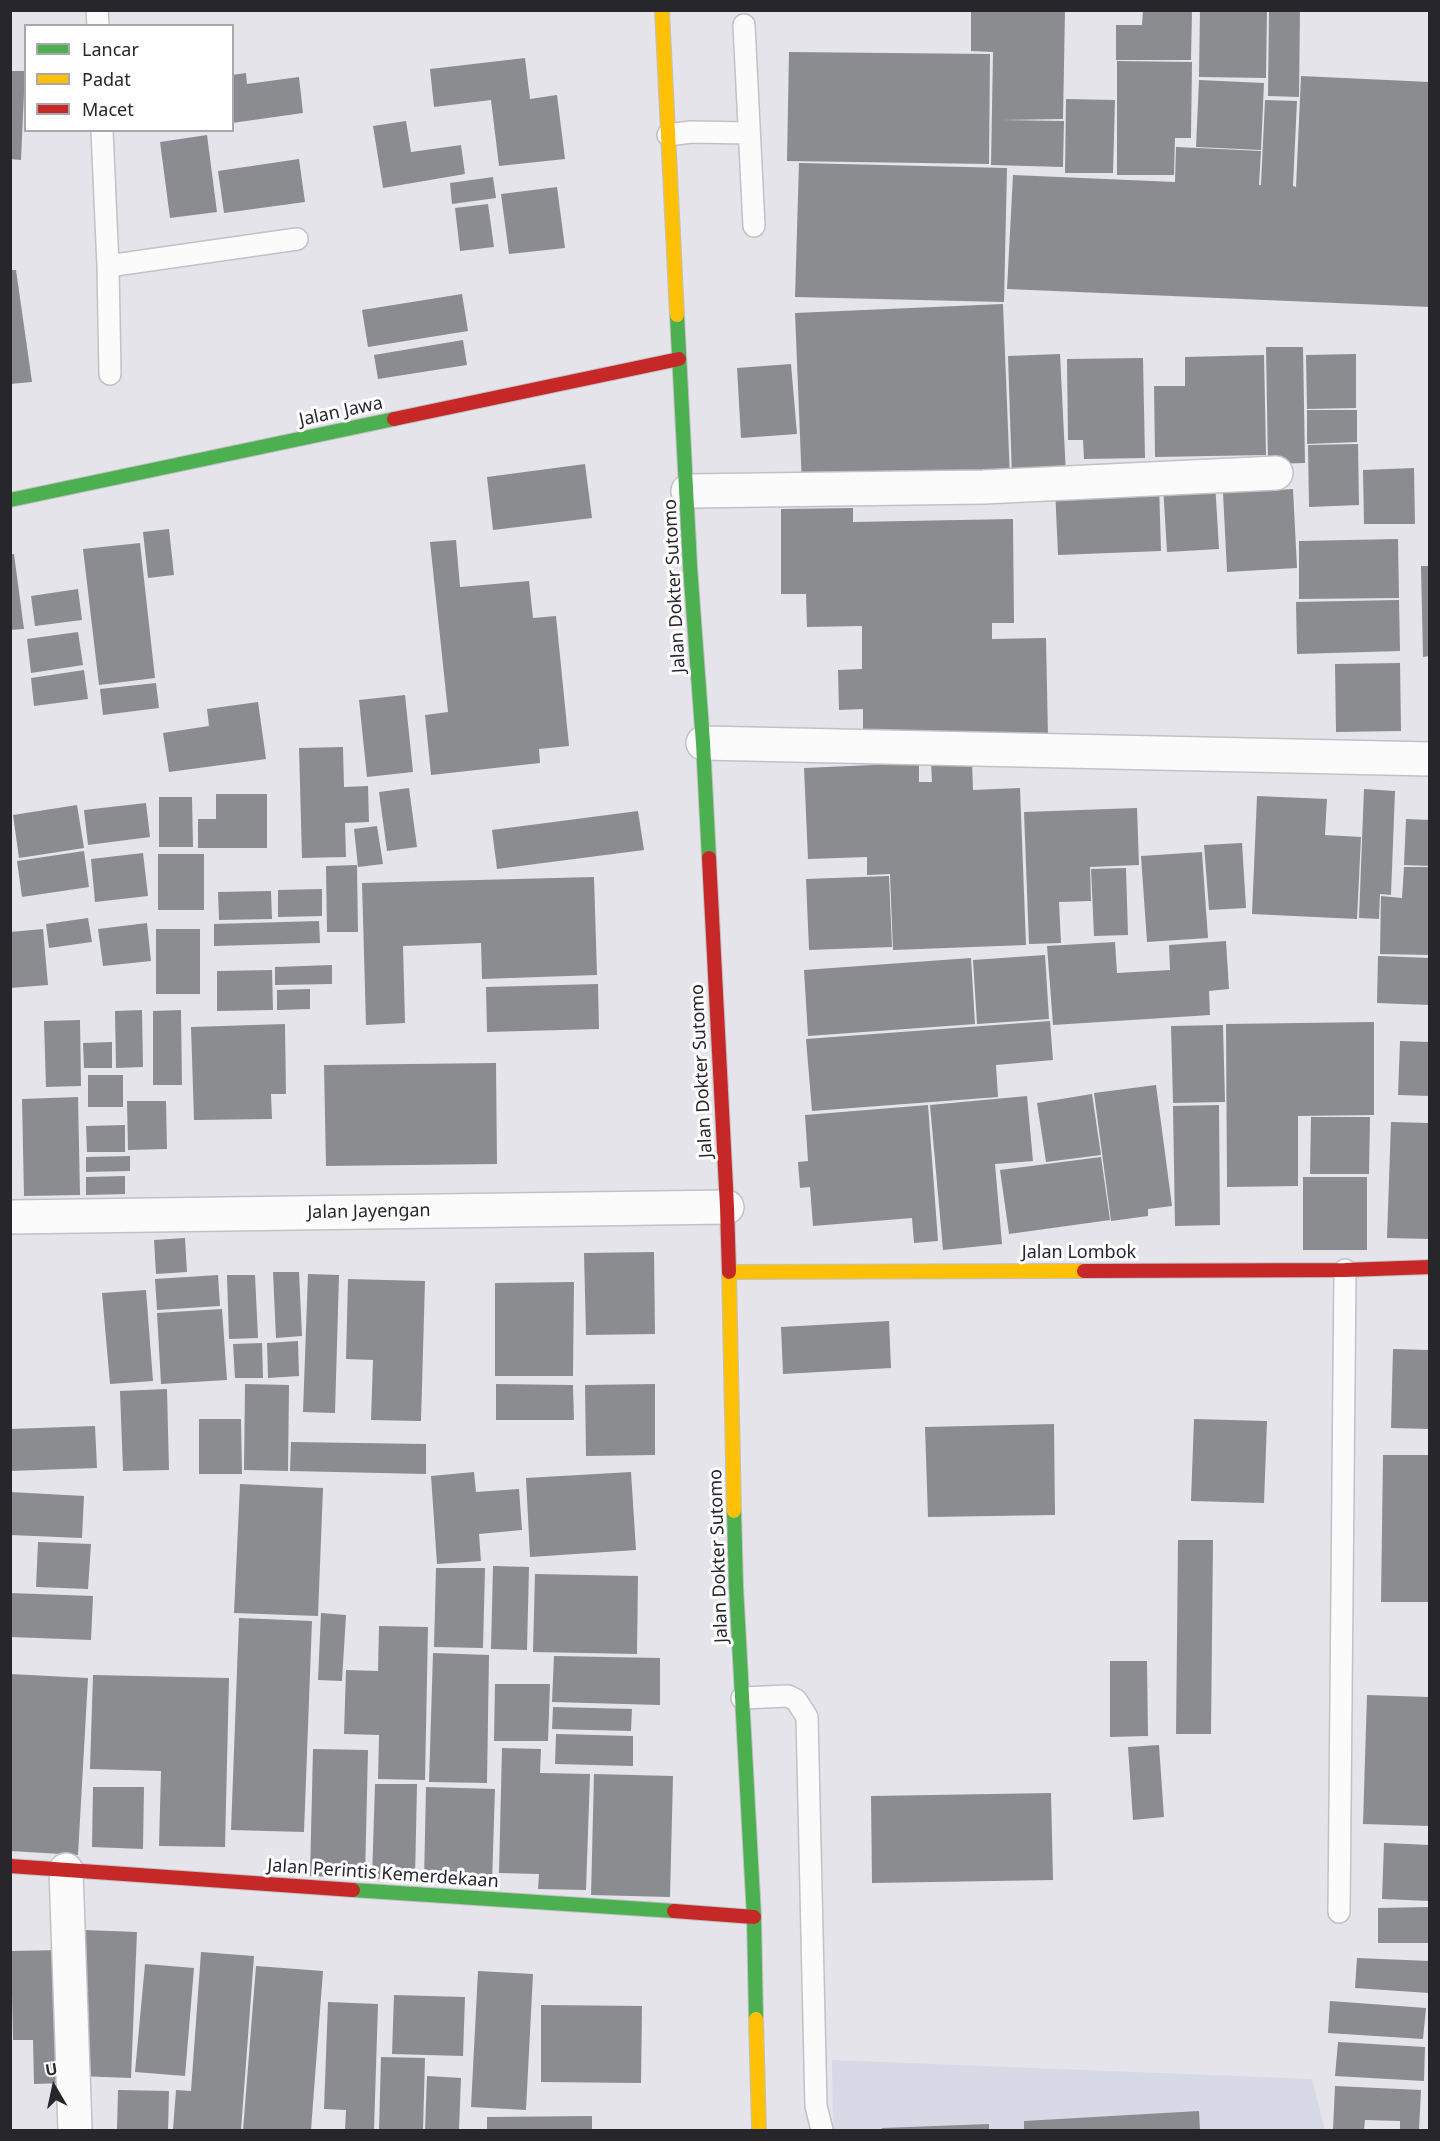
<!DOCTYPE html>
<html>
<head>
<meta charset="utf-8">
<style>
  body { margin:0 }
  #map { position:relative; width:1440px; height:2141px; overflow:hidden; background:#e4e4ea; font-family:"Noto Sans",sans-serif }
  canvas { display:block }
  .frame { position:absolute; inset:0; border:12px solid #26262b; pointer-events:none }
  .legend { position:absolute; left:24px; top:24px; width:210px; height:108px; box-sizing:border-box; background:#fff; border:2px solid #a8a8aa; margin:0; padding:8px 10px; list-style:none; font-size:18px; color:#26262b }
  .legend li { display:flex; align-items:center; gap:12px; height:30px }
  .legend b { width:30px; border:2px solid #a8a8aa }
  .north { position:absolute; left:24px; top:2057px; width:60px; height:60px; -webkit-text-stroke:4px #fff; paint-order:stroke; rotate:351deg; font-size:16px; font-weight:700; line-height:24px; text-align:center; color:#26262b }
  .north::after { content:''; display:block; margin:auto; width:21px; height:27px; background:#26262b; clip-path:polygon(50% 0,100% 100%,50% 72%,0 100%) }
</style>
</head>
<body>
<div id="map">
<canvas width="1440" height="2141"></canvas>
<div class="frame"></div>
<ul class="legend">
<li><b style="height:8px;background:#4caf50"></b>Lancar</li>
<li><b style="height:8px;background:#ffc107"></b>Padat</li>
<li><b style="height:8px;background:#c62828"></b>Macet</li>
</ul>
<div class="north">U</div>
</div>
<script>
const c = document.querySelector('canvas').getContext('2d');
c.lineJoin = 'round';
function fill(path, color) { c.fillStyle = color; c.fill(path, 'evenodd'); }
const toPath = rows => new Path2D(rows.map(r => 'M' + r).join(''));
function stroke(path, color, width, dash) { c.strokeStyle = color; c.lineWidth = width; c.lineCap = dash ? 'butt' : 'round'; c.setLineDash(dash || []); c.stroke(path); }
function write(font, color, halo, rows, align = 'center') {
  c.font = font + ' "Noto Sans",sans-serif'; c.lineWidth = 6; c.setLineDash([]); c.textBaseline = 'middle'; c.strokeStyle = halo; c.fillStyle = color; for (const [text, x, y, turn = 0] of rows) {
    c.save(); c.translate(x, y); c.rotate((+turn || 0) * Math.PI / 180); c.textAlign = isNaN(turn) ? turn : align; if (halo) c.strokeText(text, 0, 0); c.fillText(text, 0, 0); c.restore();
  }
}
fill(toPath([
  [832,2060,1312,2079,1325,2130,833,2130]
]), '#d8d9e6');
fill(toPath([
  [971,10,1065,10,1063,119,1002,120,1064,121,1063,167,991,165,993,52,971,51],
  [1143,10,1192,10,1191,60,1116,60,1116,25,1142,25],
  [1200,10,1267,11,1266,78,1199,77],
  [1269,10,1300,10,1299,97,1268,96],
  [789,52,990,54,989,164,787,161],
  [525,58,530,99,557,95,565,159,499,166,491,100,434,107,430,69],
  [1117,61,1192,62,1191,138,1175,138,1174,175,1117,175],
  [10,71,25,71,21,160,10,159],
  [246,73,247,84,299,77,303,113,232,123,232,75],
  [1301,76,1430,82,1430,307,1007,289,1013,175,1175,182,1176,147,1261,151,1259,185,1261,185,1265,100,1297,101,1293,186,1296,187],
  [1199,80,1264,83,1261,150,1196,147],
  [1066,99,1115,100,1113,173,1065,173],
  [406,121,411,152,461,145,465,174,383,188,373,126],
  [207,135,217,212,170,218,160,142],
  [299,159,305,202,224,213,218,171],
  [799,163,1007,168,1004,302,795,297],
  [493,177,496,198,452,204,450,183],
  [557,187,565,248,509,254,501,194],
  [488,204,494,247,460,251,455,208],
  [10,270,16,270,32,382,10,384],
  [462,294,468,331,368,347,362,310],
  [1003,304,1010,478,802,486,795,313],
  [463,340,467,365,378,379,374,355],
  [1266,347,1303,347,1305,463,1268,464],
  [1060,354,1066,475,1012,477,1008,356],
  [1356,354,1356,408,1307,409,1306,355],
  [1264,355,1266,455,1155,457,1154,386,1185,386,1185,357],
  [1143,358,1145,458,1084,459,1083,440,1068,440,1067,359],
  [791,364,797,434,741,438,737,368],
  [1307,410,1357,410,1357,442,1307,444],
  [1358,444,1359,505,1309,507,1308,445],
  [585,464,592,518,493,530,487,477],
  [1414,468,1415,524,1364,524,1363,470],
  [1215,482,1219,549,1167,552,1163,485],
  [1159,484,1161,551,1058,555,1055,488],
  [1293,489,1297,568,1227,572,1223,493],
  [853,508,853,522,1013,519,1014,623,992,623,992,639,1046,638,1048,736,863,737,863,709,839,710,838,670,862,669,862,626,807,627,806,594,781,594,781,509],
  [169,529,174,575,148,578,143,532],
  [1398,539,1399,598,1299,599,1299,541],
  [456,540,460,587,529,581,533,618,556,616,569,746,539,749,540,763,431,775,425,715,448,712,430,542],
  [140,543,155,678,99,685,83,549],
  [10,554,14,554,24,629,10,630],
  [1421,566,1430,566,1430,656,1423,657],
  [78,589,82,620,35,626,31,596],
  [1399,600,1400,651,1297,654,1296,602],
  [78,632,83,665,31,673,27,639],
  [1400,663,1401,731,1336,732,1335,664],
  [84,670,88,699,34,706,31,678],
  [156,683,159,708,103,715,100,689],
  [405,695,413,772,367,777,359,700],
  [258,702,266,759,169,772,163,733,209,726,207,709],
  [343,747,344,787,368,786,369,822,345,823,346,857,302,858,299,748],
  [972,761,973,790,1020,788,1026,945,893,950,890,874,867,875,867,857,808,859,804,768,919,763,919,782,932,782,931,762],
  [409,788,417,847,387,851,379,792],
  [1364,789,1395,791,1391,895,1380,894,1379,919,1359,918],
  [216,794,267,794,267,848,198,848,198,819,216,819],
  [1257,796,1327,799,1325,835,1361,837,1357,919,1252,914],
  [159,797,192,797,193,847,159,847],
  [146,803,150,837,88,845,84,810],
  [77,805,84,848,19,858,13,815],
  [1137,808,1139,865,1090,867,1091,901,1059,902,1061,943,1029,944,1024,812],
  [638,811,644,850,497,869,492,830],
  [1406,819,1430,820,1430,866,1404,865],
  [377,826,383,864,358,867,354,829],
  [1242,843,1246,908,1209,910,1204,845],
  [84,851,89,887,22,897,17,861],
  [1202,852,1208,938,1147,942,1141,856],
  [143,853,148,896,95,902,91,859],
  [158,854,204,854,204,910,158,910],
  [357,865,358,932,327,932,326,866],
  [1404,867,1430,867,1430,955,1380,954,1381,896,1402,898],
  [1126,868,1128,935,1094,936,1091,869],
  [889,876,892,947,809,950,806,879],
  [594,877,597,975,482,979,481,943,403,946,405,1023,366,1025,362,883],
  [322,889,322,916,278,917,278,890],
  [271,891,272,919,219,920,218,892],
  [88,918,92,942,49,948,46,924],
  [319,921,320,943,214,946,214,924],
  [147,923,151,961,103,966,98,929],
  [43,929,48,985,10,988,10,932],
  [156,929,200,929,200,994,156,994],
  [1226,941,1229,989,1209,991,1210,1015,1053,1025,1047,946,1115,942,1117,973,1170,970,1169,945],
  [1045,955,1049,1019,977,1024,973,960],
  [1378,956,1430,958,1430,1005,1377,1003],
  [971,958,975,1024,808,1036,804,970],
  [332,965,332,984,275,985,275,967],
  [272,970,273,1010,217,1011,217,971],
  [598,984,599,1029,487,1032,486,987],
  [310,989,310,1009,277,1010,277,990],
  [142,1010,143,1067,116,1068,115,1011],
  [181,1010,182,1085,153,1085,153,1011],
  [80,1020,81,1086,46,1087,44,1021],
  [1050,1021,1053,1060,996,1065,998,1097,812,1111,806,1039],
  [1374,1022,1374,1115,1298,1116,1298,1186,1227,1187,1226,1024],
  [285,1024,286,1094,271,1094,272,1119,194,1120,191,1027],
  [1223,1025,1225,1102,1173,1103,1171,1026],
  [1400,1041,1430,1042,1430,1096,1398,1095],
  [112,1042,112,1068,84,1068,83,1043],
  [496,1063,497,1164,326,1166,324,1065],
  [88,1075,123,1075,123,1107,88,1107],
  [1156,1085,1172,1206,1148,1209,1148,1216,1111,1221,1094,1093],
  [1092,1094,1101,1155,1046,1162,1037,1103],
  [1027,1096,1033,1161,995,1164,1002,1244,943,1250,930,1105],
  [78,1097,80,1195,24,1196,22,1099],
  [127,1101,166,1101,167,1149,128,1150],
  [928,1105,938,1241,914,1243,912,1218,813,1226,810,1187,800,1188,798,1162,808,1161,805,1115],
  [1219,1105,1220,1225,1175,1226,1173,1106],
  [1311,1117,1370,1117,1369,1174,1310,1174],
  [1391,1122,1430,1123,1430,1239,1387,1238],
  [125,1125,125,1152,87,1152,86,1126],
  [130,1156,130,1171,86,1172,86,1157],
  [1101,1157,1110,1220,1009,1234,1000,1170],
  [125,1176,125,1194,86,1195,86,1177],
  [1303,1177,1367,1177,1367,1250,1303,1250],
  [185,1238,187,1272,156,1274,154,1240],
  [654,1252,655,1334,586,1335,584,1253],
  [273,1272,299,1272,302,1336,276,1338],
  [308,1274,339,1275,335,1413,303,1412],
  [218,1275,220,1306,157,1310,155,1279],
  [227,1275,255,1275,258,1338,229,1339],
  [348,1279,425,1281,421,1421,371,1420,373,1360,346,1359],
  [574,1282,573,1376,495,1376,495,1283],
  [146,1290,153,1381,110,1384,102,1293],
  [222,1309,227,1380,161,1384,157,1313],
  [889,1321,891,1368,783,1374,781,1327],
  [298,1341,299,1376,268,1378,267,1343],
  [262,1343,263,1378,235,1378,233,1344],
  [1393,1349,1430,1350,1430,1429,1391,1428],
  [245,1384,289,1385,288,1471,244,1470],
  [496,1384,573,1385,574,1420,496,1420],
  [655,1384,655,1455,586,1456,585,1385],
  [167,1389,169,1470,123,1471,120,1391],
  [199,1419,241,1419,242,1474,199,1474],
  [1194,1419,1267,1421,1264,1503,1191,1501],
  [1054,1424,1055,1515,928,1517,925,1427],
  [95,1426,97,1468,10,1471,10,1429],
  [291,1442,426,1444,426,1474,290,1471],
  [1383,1455,1430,1455,1430,1602,1381,1602],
  [474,1472,476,1492,519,1489,522,1530,479,1534,481,1561,437,1564,431,1476],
  [631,1472,636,1550,530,1557,526,1478],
  [240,1484,323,1488,318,1616,234,1613],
  [10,1492,84,1496,82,1538,10,1535],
  [1178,1540,1213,1540,1211,1734,1176,1734],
  [38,1542,91,1544,88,1589,36,1587],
  [493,1566,529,1567,527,1650,491,1649],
  [436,1568,485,1568,483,1648,434,1647],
  [535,1574,638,1576,637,1654,533,1652],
  [10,1593,93,1596,91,1640,10,1637],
  [321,1613,346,1615,342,1681,318,1680],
  [239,1618,312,1621,304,1832,231,1830],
  [379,1626,428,1627,425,1780,378,1779,379,1735,344,1734,346,1670,378,1671],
  [433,1653,489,1655,487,1783,429,1782],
  [554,1656,660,1658,660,1705,552,1702],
  [1110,1661,1147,1661,1148,1736,1110,1737],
  [10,1674,88,1678,78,1855,10,1851],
  [93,1675,229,1678,225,1847,159,1846,161,1771,90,1769],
  [495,1684,550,1684,548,1741,494,1741],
  [1367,1695,1430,1697,1430,1826,1363,1824],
  [553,1707,632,1709,631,1731,552,1729],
  [556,1734,633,1736,633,1766,555,1764],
  [1159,1745,1164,1817,1133,1820,1128,1747],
  [502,1748,541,1749,540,1773,590,1774,586,1890,538,1889,539,1874,499,1873],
  [313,1749,368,1750,365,1878,310,1876],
  [594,1774,673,1776,670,1897,591,1895],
  [375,1784,417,1784,415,1880,372,1879],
  [93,1787,144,1787,143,1849,92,1847],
  [426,1787,495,1789,492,1883,424,1882],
  [1051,1793,1053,1880,872,1883,871,1796],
  [1384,1843,1430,1845,1430,1901,1382,1899],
  [1430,1907,1430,1943,1378,1943,1378,1908],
  [84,1930,137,1932,131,2078,78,2076],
  [63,1950,66,2083,34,2084,33,2040,13,2040,11,1951],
  [201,1952,254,1956,241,2130,173,2130,176,2090,191,2091],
  [1357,1958,1430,1961,1429,1993,1355,1988],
  [145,1964,194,1968,185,2076,135,2072],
  [256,1966,323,1971,311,2130,243,2130],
  [478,1971,533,1974,526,2110,471,2107],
  [394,1995,465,1997,463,2056,392,2054],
  [1330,2001,1426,2008,1423,2039,1328,2033],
  [328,2002,378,2004,374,2130,345,2130,346,2110,324,2109],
  [541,2005,642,2006,641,2083,541,2082],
  [1338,2042,1425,2047,1424,2081,1335,2076],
  [381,2057,425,2058,423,2130,379,2130],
  [427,2076,461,2078,459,2130,425,2130],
  [1335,2086,1421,2090,1419,2130,1400,2130,1400,2121,1365,2120,1364,2130,1333,2130],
  [118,2090,169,2091,168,2130,117,2130],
  [1199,2111,1200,2130,1024,2130,1024,2121],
  [592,2116,592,2130,487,2130,487,2117],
  [989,2124,989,2130,882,2130,882,2128]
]), '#8b8c90');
const lane = toPath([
  [97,10,98,26],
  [744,25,754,226],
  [102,130,108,266,110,374],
  [668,135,691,132,749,133],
  [108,266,297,239],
  [742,1698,788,1696,796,1700,807,1717,816,2106,822,2130],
  [1339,1912,1345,1270]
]);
const street = toPath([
  [688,491,983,487,1276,473],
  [703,743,1430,759],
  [10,1217,727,1207],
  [66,1870,75,2130]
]);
const fast = toPath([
  [677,315,690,566,703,743,709,858],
  [10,500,394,419],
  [734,1511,736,1586,754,1917,756,2019],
  [353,1890,674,1911]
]);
const slow = toPath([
  [662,10,677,315],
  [729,1272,1084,1271],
  [729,1272,734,1511],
  [756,2019,759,2130]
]);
const jam = toPath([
  [394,419,679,359],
  [709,858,727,1207,729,1272],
  [1084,1271,1345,1270,1430,1267],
  [10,1866,353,1890],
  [674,1911,754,1917]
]);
stroke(lane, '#c1c1c6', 24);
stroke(street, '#c1c1c6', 36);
stroke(fast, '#c1c1c6', 16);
stroke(slow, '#c1c1c6', 16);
stroke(jam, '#c1c1c6', 16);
stroke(lane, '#fbfbfc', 21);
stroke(street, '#fbfbfc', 33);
stroke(fast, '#4caf50', 14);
stroke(slow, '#ffc107', 14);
stroke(jam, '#c62828', 14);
write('18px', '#26262b', '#fff', [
  ["Jalan Jawa",341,412,-12],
  ["Jalan Dokter Sutomo",675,586,-93],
  ["Jalan Dokter Sutomo",702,1071,-93],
  ["Jalan Jayengan",369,1212,-1],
  ["Jalan Lombok",1079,1253],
  ["Jalan Dokter Sutomo",719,1556,-92],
  ["Jalan Perintis Kemerdekaan",383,1874,4]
]);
</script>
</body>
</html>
